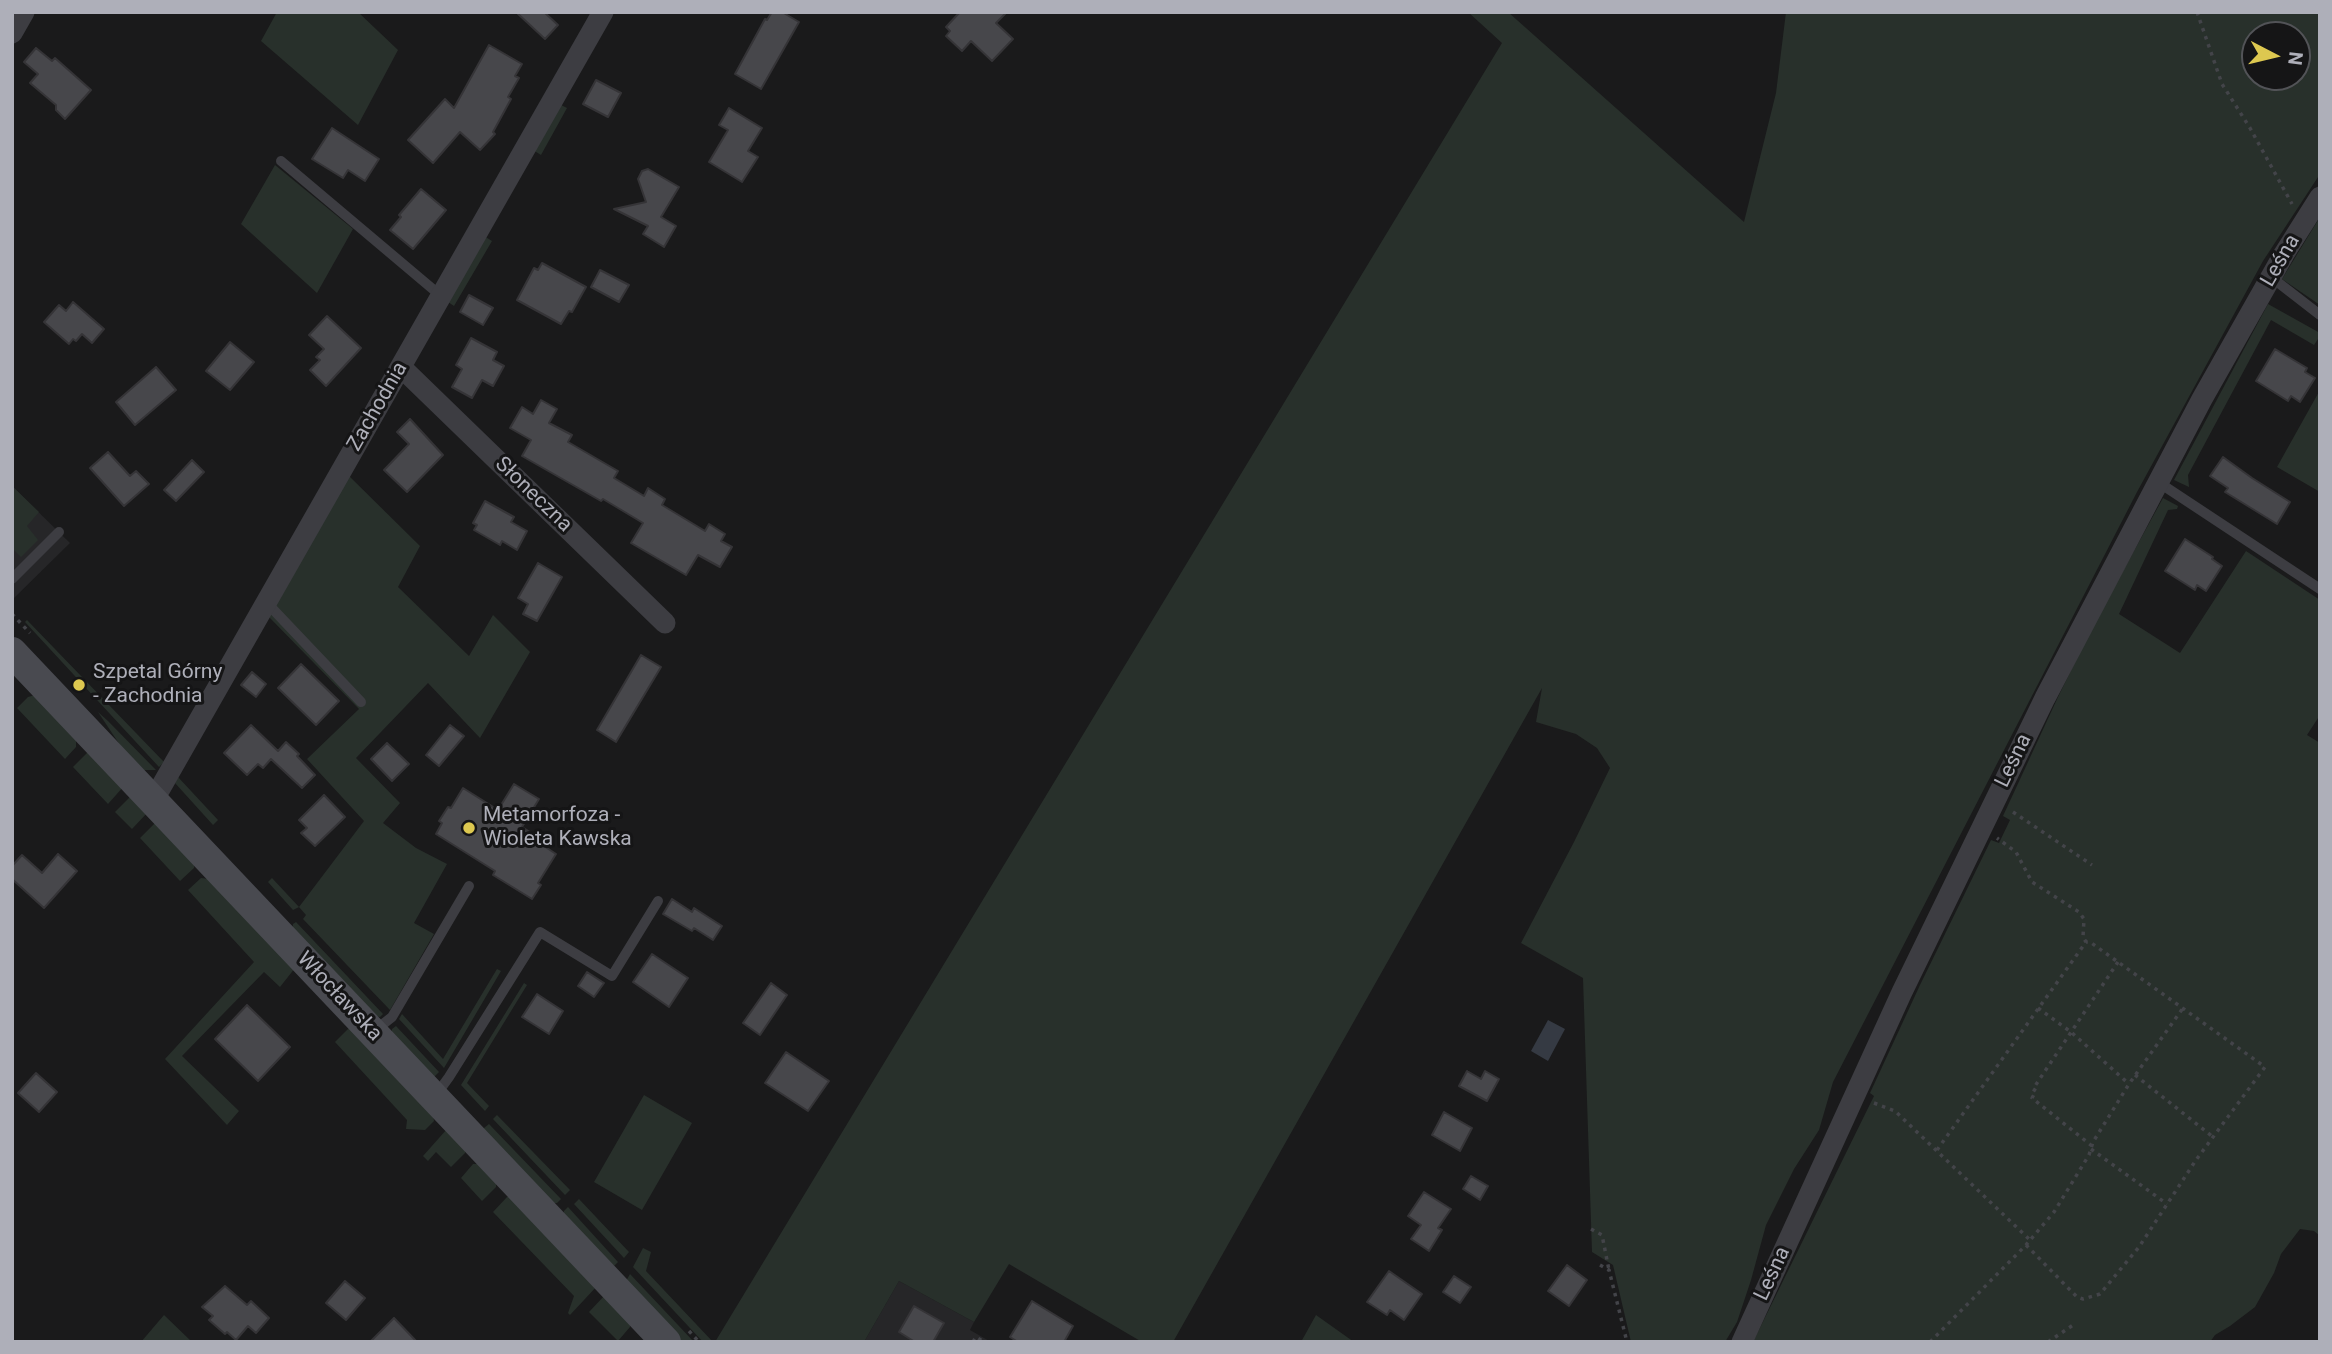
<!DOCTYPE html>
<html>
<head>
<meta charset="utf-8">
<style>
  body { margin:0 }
  #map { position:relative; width:2332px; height:1354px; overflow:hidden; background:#1a1a1b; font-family:Roboto,sans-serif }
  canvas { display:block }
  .frame { position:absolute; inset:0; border:14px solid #aeafb9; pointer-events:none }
  .north { position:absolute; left:2241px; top:21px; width:70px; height:70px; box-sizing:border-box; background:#151516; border:2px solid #525357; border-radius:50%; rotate:97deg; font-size:19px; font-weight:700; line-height:28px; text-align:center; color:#aeafb9 }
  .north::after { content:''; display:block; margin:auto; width:24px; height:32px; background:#ddc850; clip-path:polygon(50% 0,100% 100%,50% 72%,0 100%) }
</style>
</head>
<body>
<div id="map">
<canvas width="2332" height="1354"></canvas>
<div class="frame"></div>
<div class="north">N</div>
</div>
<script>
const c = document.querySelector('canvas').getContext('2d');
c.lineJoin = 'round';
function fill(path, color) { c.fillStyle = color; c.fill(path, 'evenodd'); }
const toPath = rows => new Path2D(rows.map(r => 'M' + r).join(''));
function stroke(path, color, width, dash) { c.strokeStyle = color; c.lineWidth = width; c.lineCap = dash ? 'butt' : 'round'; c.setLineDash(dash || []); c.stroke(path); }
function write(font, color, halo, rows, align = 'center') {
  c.font = font + ' Roboto,sans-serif'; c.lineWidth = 6; c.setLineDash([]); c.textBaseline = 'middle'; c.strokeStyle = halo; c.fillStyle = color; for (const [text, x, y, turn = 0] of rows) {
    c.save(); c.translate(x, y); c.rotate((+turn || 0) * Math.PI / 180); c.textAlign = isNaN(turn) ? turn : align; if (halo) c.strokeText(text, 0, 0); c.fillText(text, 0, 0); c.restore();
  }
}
fill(toPath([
  [12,486,70,543,12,600],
  [899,1281,974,1322,970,1330,991,1342,864,1342]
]), '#262628');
fill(toPath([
  [277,12,358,12,398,50,358,125,261,41],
  [1468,12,1508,12,1744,222,1776,93,1786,12,2320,12,2320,174,2263,261,2137,492,1833,1082,1819,1130,1794,1169,1766,1225,1751,1280,1737,1322,1725,1342,1631,1342,1613,1265,1592,1252,1583,978,1521,943,1574,842,1610,768,1597,748,1576,734,1536,722,1542,688,1173,1342,1142,1342,1009,1264,974,1322,899,1281,864,1342,715,1342,1502,43],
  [2255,35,2297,35,2297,77,2255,77],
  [559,104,567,108,541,155,533,150],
  [275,165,353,229,317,293,241,224],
  [2320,217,2320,305,2282,279],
  [484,236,492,241,454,306,448,302],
  [2268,304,2320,333,2320,336,2314,345,2271,320,2188,475,2189,487,2174,480],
  [2320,390,2320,492,2277,467],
  [347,474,420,546,398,587,469,656,493,615,530,652,480,738,428,683,356,758,400,803,383,823,416,848,447,864,414,923,434,934,390,1010,303,919,306,915,299,907,293,910,268,882,272,878,299,907,364,821,307,759,359,709,269,617],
  [12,486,39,512,27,526,38,540,21,557,12,548],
  [2163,498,2178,506,2177,509,2168,510,2119,614,2180,653,2246,551,2320,600,2320,715,2307,735,2320,743,2320,1236,2314,1231,2300,1229,2281,1254,2274,1273,2255,1307,2230,1326,2215,1335,2210,1342,1753,1342,1874,1096,1870,1093,1920,985,1991,840,1999,843,2010,820,2003,816,2058,697,2095,622],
  [27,620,164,762,159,767,25,622],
  [35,695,76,739,76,747,65,759,17,708,28,697],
  [98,712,108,721,156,770,144,770,130,760],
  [89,751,124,786,108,804,73,767],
  [178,777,218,820,213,825,175,783],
  [132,795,148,812,132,829,115,812],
  [155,823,195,861,194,868,180,881,140,838],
  [201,878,209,879,295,968,280,987,264,972,182,1056,239,1111,227,1125,165,1059,254,962,188,890],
  [296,922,383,1014,380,1017,373,1016,292,932,293,924],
  [497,969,501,971,444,1068,399,1019,402,1014,443,1059],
  [524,983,527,985,467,1083,489,1106,485,1111,461,1085],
  [351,1026,433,1114,434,1121,425,1130,406,1129,407,1120,335,1042],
  [396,1026,439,1072,434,1077,392,1036,392,1029],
  [644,1095,692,1123,642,1210,594,1182],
  [497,1115,570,1190,565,1195,493,1119],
  [489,1124,561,1199,557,1203,550,1203,484,1134,484,1128],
  [447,1129,466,1149,465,1153,451,1167,436,1152,428,1161,423,1156],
  [473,1164,481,1164,496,1179,496,1187,482,1201,461,1178],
  [507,1197,512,1197,598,1285,570,1315,568,1313,574,1296,493,1212],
  [579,1199,629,1252,624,1258,574,1204],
  [568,1207,618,1262,614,1266,563,1218,564,1211],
  [643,1248,651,1252,646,1271,713,1342,703,1342,633,1267],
  [630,1274,694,1342,680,1342,626,1281],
  [605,1295,631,1322,630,1327,618,1341,589,1312],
  [164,1315,192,1342,141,1342],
  [1316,1315,1354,1342,1301,1342]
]), '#28302b');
fill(toPath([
  [1548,1020,1565,1029,1548,1061,1531,1051]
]), '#353a43');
const building = toPath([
  [516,12,544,12,558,25,545,39,516,12],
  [772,12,782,12,799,22,761,89,735,74,765,19,767,20,772,12],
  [960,12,1007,12,996,23,1013,39,992,61,971,41,962,51,946,36,950,31,946,27,960,12],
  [489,45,522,64,515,76,519,78,508,97,511,99,493,132,495,134,480,150,460,132,433,163,408,140,445,99,454,108,489,45],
  [36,48,52,61,55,58,91,90,65,119,56,110,56,105,30,83,38,74,24,62,36,48],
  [596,80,621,93,608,117,583,104,596,80],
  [729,108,762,128,748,151,758,157,742,182,709,162,728,130,719,125,729,108],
  [332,128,379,159,365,181,348,170,343,178,312,159,332,128],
  [648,169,679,187,661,217,676,226,664,247,643,234,648,226,614,209,646,202,638,179,642,171,648,169],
  [421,189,446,210,413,249,390,230,401,217,399,215,421,189],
  [542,263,586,287,572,312,569,311,561,324,517,300,534,268,538,270,542,263],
  [600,270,629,285,619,302,591,287,600,270],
  [469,295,493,308,483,325,460,312,469,295],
  [73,302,104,329,92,343,82,334,76,341,73,339,69,344,44,322,59,305,66,311,73,302],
  [327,316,361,348,326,386,310,370,320,360,316,357,324,349,309,335,327,316],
  [471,338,497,352,493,360,504,366,493,386,482,380,472,398,452,387,462,369,456,365,471,338],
  [230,342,254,362,230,390,206,371,230,342],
  [2275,349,2307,368,2305,372,2315,378,2300,402,2291,396,2288,401,2256,381,2275,349],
  [156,367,176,390,135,425,116,402,156,367],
  [541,400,557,409,549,423,572,435,568,442,618,471,614,478,644,496,648,488,665,499,662,505,705,531,709,524,725,534,721,541,732,547,720,567,698,555,686,575,631,543,643,523,603,499,601,501,522,456,531,440,510,428,522,407,533,414,541,400],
  [410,419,443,455,407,492,384,470,409,444,397,432,410,419],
  [108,452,130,476,136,471,149,484,124,506,90,468,108,452],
  [2223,457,2252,478,2290,502,2277,524,2225,492,2228,488,2210,476,2223,457],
  [192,460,204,472,176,501,164,490,192,460],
  [485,501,514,517,511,522,527,531,517,550,502,541,500,545,474,530,477,525,473,523,485,501],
  [2185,539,2213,557,2212,559,2222,566,2206,591,2197,585,2195,590,2165,571,2185,539],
  [538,563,562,577,537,621,523,614,528,604,518,598,538,563],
  [641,655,661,667,616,742,597,730,641,655],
  [301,664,339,701,316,725,278,688,301,664],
  [252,672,266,684,256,697,241,685,252,672],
  [251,725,278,751,286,742,299,754,297,756,315,775,302,788,271,759,263,768,258,764,247,775,224,753,251,725],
  [450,725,464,736,439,766,426,755,450,725],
  [387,743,409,764,392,781,371,759,387,743],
  [514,784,539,799,522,827,544,841,541,844,556,854,538,883,541,885,532,899,493,875,495,871,436,834,442,823,439,821,448,807,451,808,463,788,498,810,514,784],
  [324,795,345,817,315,846,301,833,307,828,299,820,324,795],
  [58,854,77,871,44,908,12,879,12,866,22,855,42,873,58,854],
  [672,899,692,912,694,908,722,926,713,940,694,928,692,931,663,914,672,899],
  [652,954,688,978,669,1007,633,982,652,954],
  [587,972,604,983,594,997,578,986,587,972],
  [771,983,787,995,760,1035,743,1023,771,983],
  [537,994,563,1011,549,1034,522,1017,537,994],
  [247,1005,290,1047,258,1081,215,1039,247,1005],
  [786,1052,829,1081,808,1111,765,1083,786,1052],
  [1467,1071,1481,1079,1485,1071,1499,1079,1487,1101,1459,1086,1467,1071],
  [36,1073,57,1092,39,1112,18,1093,36,1073],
  [1444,1112,1472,1128,1460,1151,1432,1135,1444,1112],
  [1471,1176,1488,1186,1480,1200,1463,1189,1471,1176],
  [1424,1192,1451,1209,1438,1228,1442,1230,1429,1251,1411,1239,1421,1225,1408,1216,1424,1192],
  [1567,1265,1587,1280,1569,1306,1548,1291,1567,1265],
  [1389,1271,1422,1294,1404,1320,1390,1310,1387,1315,1367,1302,1389,1271],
  [1454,1276,1471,1287,1460,1303,1443,1292,1454,1276],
  [345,1281,365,1298,346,1320,326,1303,345,1281],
  [225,1286,247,1305,251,1301,269,1318,256,1333,248,1326,236,1340,227,1332,225,1334,209,1320,213,1316,202,1307,225,1286],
  [1032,1301,1073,1326,1064,1342,1018,1342,1010,1337,1032,1301],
  [914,1306,944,1323,933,1342,915,1342,899,1332,914,1306],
  [394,1318,417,1342,370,1342,394,1318]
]);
fill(building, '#47474b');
stroke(building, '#353437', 2);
stroke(toPath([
  [2197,12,2222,84,2250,128,2292,204],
  [12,614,30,633],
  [2013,812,2092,865],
  [2038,1008,2071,1032,2129,1084],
  [2135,1075,2213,1137],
  [1874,1103,1895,1111,2030,1240],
  [2092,1146,2032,1098,2036,1091,2033,1089,2118,962],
  [2091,1149,2167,1204],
  [1937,1150,2086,942,2083,937,2084,919,2079,912,2032,882,2016,852,1997,838],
  [1591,1229,1602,1235,1609,1270],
  [2026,1245,2077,1297,2083,1299,2100,1294,2139,1247,2196,1160,2265,1067,2090,942,2086,942],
  [1600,1265,1609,1270,1627,1342],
  [689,1331,699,1342],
  [973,1342,976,1337,984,1342],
  [1930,1342,2026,1245,2054,1212,2089,1155,2093,1142,2129,1084,2183,1008],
  [2048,1342,2076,1323]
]), '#434449', 3.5, [3.5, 5]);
stroke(toPath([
  [281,161,441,296],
  [2271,277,2320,315],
  [2158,482,2320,589],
  [12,579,59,532],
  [267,603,361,702],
  [373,1032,392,1017,469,886],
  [436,1095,449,1077,540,932,612,976,658,901]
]), '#3d3d42', 10);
stroke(toPath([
  [12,33,24,12],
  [401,367,665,623],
  [153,801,603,12],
  [1742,1342,1902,992,2045,698,2202,399,2284,254,2320,197]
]), '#3d3d42', 21);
stroke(toPath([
  [12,652,666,1342]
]), '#494a50', 30);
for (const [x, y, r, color] of [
  [79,685,7,"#ddc850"],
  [469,828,7,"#ddc850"]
]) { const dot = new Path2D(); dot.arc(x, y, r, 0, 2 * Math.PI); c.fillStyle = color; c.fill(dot); stroke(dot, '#151516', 2.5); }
write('21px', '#aeafb9', '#151516', [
  ["Leśna",2281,261,-60],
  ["Zachodnia",378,407,-60],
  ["Słoneczna",533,495,44],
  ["Leśna",2014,761,-64],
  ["Włocławska",339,997,47],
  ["Leśna",1773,1274,-65]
]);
write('21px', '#aeafb9', '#151516', [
  ["Szpetal Górny",93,673],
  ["- Zachodnia",93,697],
  ["Metamorfoza -",483,816],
  ["Wioleta Kawska",483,840]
], 'left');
</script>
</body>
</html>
